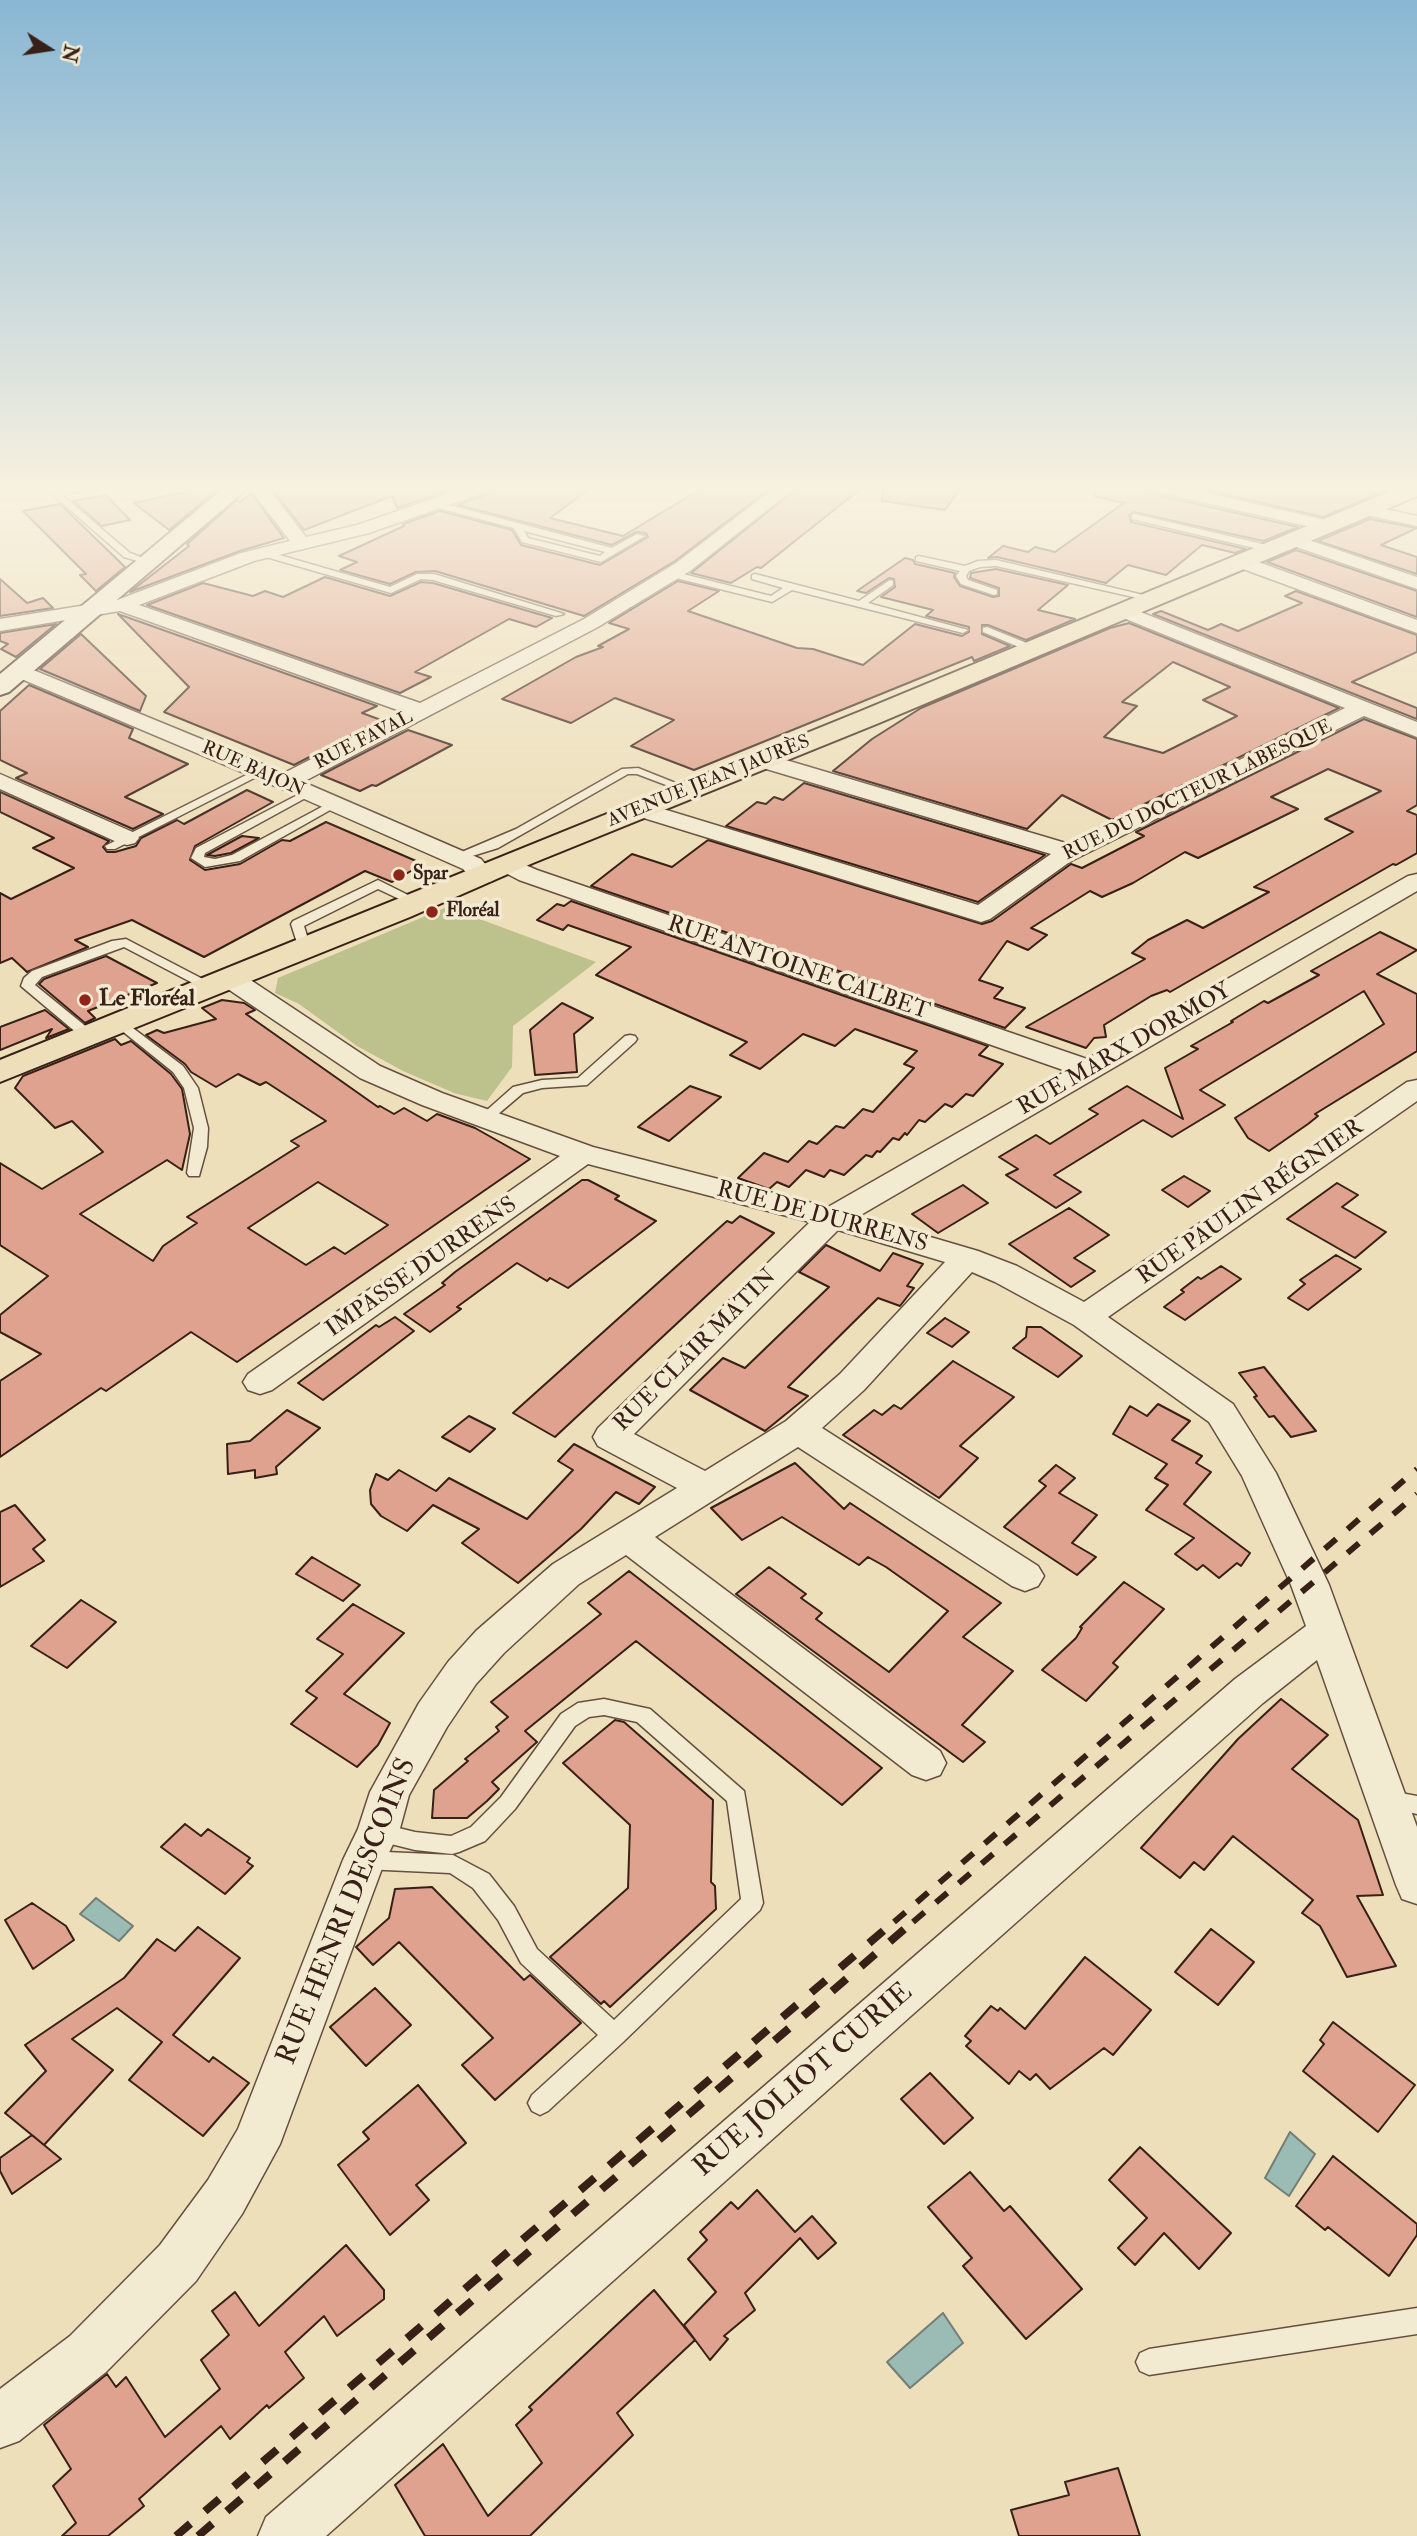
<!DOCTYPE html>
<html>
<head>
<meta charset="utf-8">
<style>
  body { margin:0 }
  #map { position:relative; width:1417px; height:2536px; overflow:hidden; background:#eddfba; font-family:"IM FELL Double Pica",serif }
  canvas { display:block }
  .north { position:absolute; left:14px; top:14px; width:70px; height:70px; -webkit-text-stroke:5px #f3ead2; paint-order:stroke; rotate:102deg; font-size:19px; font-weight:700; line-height:28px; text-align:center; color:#382017 }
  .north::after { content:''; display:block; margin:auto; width:24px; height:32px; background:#382017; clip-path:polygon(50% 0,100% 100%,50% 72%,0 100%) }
</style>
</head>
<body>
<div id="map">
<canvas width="1417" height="2536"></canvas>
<div class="north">N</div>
</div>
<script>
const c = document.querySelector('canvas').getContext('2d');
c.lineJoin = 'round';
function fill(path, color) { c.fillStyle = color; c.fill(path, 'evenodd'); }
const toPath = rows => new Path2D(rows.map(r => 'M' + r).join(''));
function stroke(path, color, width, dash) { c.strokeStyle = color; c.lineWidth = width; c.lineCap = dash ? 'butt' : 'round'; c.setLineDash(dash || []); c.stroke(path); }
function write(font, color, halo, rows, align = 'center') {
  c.font = font + ' "IM FELL Double Pica",serif'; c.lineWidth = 7; c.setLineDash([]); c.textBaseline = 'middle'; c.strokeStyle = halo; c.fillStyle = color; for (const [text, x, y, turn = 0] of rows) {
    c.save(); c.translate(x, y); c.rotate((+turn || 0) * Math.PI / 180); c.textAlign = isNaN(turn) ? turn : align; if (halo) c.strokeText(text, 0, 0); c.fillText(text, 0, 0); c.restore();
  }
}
fill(toPath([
  [447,907,596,962,513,1026,512,1067,487,1101,454,1093,403,1071,357,1046,299,1004,275,993,278,978]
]), '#bdc18c');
const water = toPath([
  [96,1898,133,1926,119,1941,80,1914,96,1898],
  [1290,2132,1315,2154,1289,2196,1265,2178,1290,2132],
  [943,2313,963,2343,910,2388,887,2362,943,2313]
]);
fill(water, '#9abcb5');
stroke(water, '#737e76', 2);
const building = toPath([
  [204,487,217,490,169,530,134,503,204,487],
  [280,487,459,487,397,508,392,496,304,530,271,488,280,487],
  [495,487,592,487,550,518,623,536,704,487,772,487,675,561,584,616,435,571,416,572,390,584,340,570,357,562,339,556,404,526,403,524,440,511,512,530,521,545,600,565,648,537,646,533,636,532,612,545,458,505,490,493,495,487],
  [799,487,863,487,761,568,757,567,731,583,691,573,799,487],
  [883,487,961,487,945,510,882,501,883,487],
  [1095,487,1148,487,1153,494,1298,527,1263,541,1134,512,1129,515,1131,522,1246,549,1235,553,1202,545,1166,575,1128,565,1106,583,997,557,988,558,1003,546,1028,552,1035,547,1055,552,1124,503,1094,496,1095,487],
  [1193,487,1394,487,1323,517,1193,487],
  [251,493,284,538,240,551,130,592,189,546,187,544,237,500,240,502,251,493],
  [106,495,130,520,102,526,73,501,106,495],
  [60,504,125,567,96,591,80,575,86,574,23,511,60,504],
  [1370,519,1417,528,1381,545,1417,557,1417,574,1318,541,1370,519],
  [1296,550,1417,591,1417,617,1267,562,1296,550],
  [905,558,913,560,915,564,955,573,954,577,960,586,993,597,999,596,999,588,970,578,971,573,996,569,1068,585,1038,610,1075,619,1026,640,988,625,982,625,982,634,1010,646,974,661,972,657,694,770,631,746,674,720,615,698,571,723,502,699,576,657,603,647,598,646,629,629,609,623,678,581,719,591,688,611,797,648,813,649,863,665,915,624,962,636,969,632,969,627,926,616,933,610,881,597,895,587,894,579,889,578,866,593,857,591,905,558],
  [325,577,390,596,421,582,433,583,552,618,536,627,509,619,415,672,431,677,400,693,147,605,203,583,253,596,265,591,283,597,325,577],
  [0,579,27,603,43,598,53,608,0,616,0,579],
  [1296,591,1417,635,1417,652,1352,682,1417,708,1417,719,1153,614,1161,611,1208,630,1221,624,1238,631,1302,603,1285,596,1296,591],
  [118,614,377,706,362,713,381,720,294,765,164,712,189,687,118,614],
  [1129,623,1339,708,1112,820,1062,795,1027,829,833,771,872,739,921,708,1110,628,1129,623],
  [1173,662,1230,687,1203,700,1237,716,1163,753,1104,737,1137,706,1122,702,1173,662],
  [56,624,16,657,1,649,8,644,0,641,0,633,56,624],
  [81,634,146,696,140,711,40,669,81,634],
  [29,685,133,729,129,738,188,764,125,797,163,814,133,829,16,778,27,773,0,760,0,711,29,685],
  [1364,719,1417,739,1417,805,1407,811,1417,815,1417,853,1396,865,1393,864,1170,992,1167,990,1151,996,1104,1025,1106,1037,1094,1038,1086,1048,1026,1027,1145,959,1132,953,1148,940,1187,920,1203,928,1269,892,1254,887,1353,832,1325,819,1381,791,1328,769,1271,797,1298,809,1198,858,1185,852,1133,883,1102,897,1090,891,1031,928,1047,935,1028,950,1007,941,979,980,1003,988,994,998,1025,1008,1005,1028,591,886,632,854,672,867,708,840,982,924,992,921,1071,864,1082,868,1144,836,1136,832,1364,719],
  [408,730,452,745,376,786,372,785,360,791,321,775,408,730],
  [804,783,814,786,1045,855,978,902,726,826,757,802,766,804,774,797,783,800,804,783],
  [247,790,273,802,195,846,190,860,205,870,240,864,282,840,290,841,326,822,423,864,392,882,365,871,204,957,132,920,75,940,88,947,27,972,12,958,0,963,0,893,11,899,74,868,33,848,54,838,0,812,0,792,109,841,103,847,107,852,115,852,136,846,141,838,177,820,184,824,247,790],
  [242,836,259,838,231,853,215,856,207,855,242,836],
  [571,901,988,1046,979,1055,1003,1064,973,1096,966,1094,952,1107,945,1104,925,1122,919,1120,907,1135,905,1133,899,1140,893,1138,880,1152,877,1151,872,1157,866,1155,844,1175,830,1170,824,1177,806,1170,789,1187,777,1182,769,1189,738,1178,764,1153,788,1162,809,1141,817,1144,836,1126,844,1128,863,1109,873,1112,914,1068,904,1064,917,1051,855,1029,835,1046,803,1034,760,1069,730,1055,747,1042,596,975,631,947,568,925,563,930,537,920,557,904,564,906,571,901],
  [1380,932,1417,950,1377,974,1417,994,1417,1051,1315,1114,1318,1116,1308,1124,1269,1151,1248,1138,1235,1118,1384,1024,1364,991,1200,1090,1225,1105,1172,1137,1143,1120,1054,1175,1081,1192,1056,1208,1006,1175,1018,1169,999,1157,1036,1135,1050,1144,1098,1114,1089,1109,1127,1086,1183,1119,1165,1068,1198,1049,1191,1046,1233,1022,1231,1021,1264,1001,1268,1003,1319,975,1311,971,1380,932],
  [106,956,157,983,88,1011,95,1018,85,1023,39,984,44,979,106,956],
  [222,1000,244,1003,255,1010,246,1014,378,1107,380,1106,394,1114,404,1108,427,1121,437,1114,475,1128,530,1159,237,1362,191,1332,106,1391,101,1388,0,1457,0,1381,41,1354,0,1332,0,1315,48,1276,0,1245,0,1163,42,1189,103,1152,72,1121,55,1128,15,1088,23,1076,115,1039,121,1045,131,1041,171,1074,182,1089,190,1134,182,1170,167,1160,80,1214,153,1261,163,1246,197,1223,187,1217,299,1146,291,1141,326,1121,266,1082,260,1085,238,1074,216,1087,191,1072,185,1064,146,1035,157,1030,164,1033,216,1019,202,1008,222,1000],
  [318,1182,388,1225,345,1254,334,1247,306,1265,248,1228,318,1182],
  [562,1003,593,1018,574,1034,577,1072,535,1075,530,1030,562,1003],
  [45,1010,69,1029,46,1038,52,1029,0,1050,0,1027,45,1010],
  [690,1086,721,1097,669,1141,638,1127,690,1086],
  [1184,1176,1210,1191,1188,1207,1162,1190,1184,1176],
  [582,1180,588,1180,619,1196,615,1199,656,1221,568,1288,550,1278,547,1281,517,1263,457,1307,461,1309,430,1332,404,1314,445,1285,442,1283,455,1272,582,1180],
  [1337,1183,1358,1195,1342,1207,1386,1232,1355,1258,1287,1219,1337,1183],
  [963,1185,988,1203,938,1233,912,1214,963,1185],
  [1069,1208,1109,1235,1074,1258,1095,1271,1071,1287,1009,1244,1069,1208],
  [740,1216,774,1233,555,1437,513,1413,727,1221,732,1223,740,1216],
  [826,1245,880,1271,893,1253,923,1264,907,1286,914,1288,900,1306,878,1298,788,1387,808,1396,765,1431,690,1390,723,1358,745,1368,829,1287,799,1272,826,1245],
  [1336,1255,1361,1269,1308,1310,1288,1298,1305,1284,1300,1280,1336,1255],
  [1221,1266,1241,1279,1185,1320,1164,1307,1184,1292,1181,1290,1198,1277,1201,1279,1221,1266],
  [395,1317,414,1331,323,1400,298,1383,376,1325,379,1327,395,1317],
  [945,1318,969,1332,952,1347,927,1333,945,1318],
  [1027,1327,1041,1327,1082,1356,1058,1377,1013,1348,1026,1337,1027,1327],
  [953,1361,1014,1397,960,1446,978,1458,939,1498,843,1435,874,1410,882,1415,894,1405,901,1409,953,1361],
  [1264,1367,1289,1398,1316,1431,1291,1437,1274,1416,1269,1417,1254,1397,1257,1396,1239,1373,1264,1367],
  [1158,1404,1190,1421,1172,1440,1202,1456,1196,1463,1211,1472,1184,1504,1250,1553,1241,1566,1237,1563,1219,1578,1203,1565,1197,1570,1175,1554,1194,1538,1146,1510,1168,1485,1155,1478,1167,1464,1113,1434,1130,1406,1147,1416,1158,1404],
  [287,1410,320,1428,276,1467,277,1474,255,1478,255,1470,228,1474,227,1444,250,1441,287,1410],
  [469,1416,495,1429,470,1452,442,1437,469,1416],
  [574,1444,655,1487,639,1504,616,1492,581,1529,518,1583,462,1543,479,1529,433,1505,407,1531,381,1516,371,1504,370,1490,376,1474,388,1480,399,1470,436,1491,449,1478,527,1519,573,1470,558,1461,574,1444],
  [795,1463,844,1509,850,1503,1001,1603,963,1637,1013,1671,962,1725,985,1742,963,1762,736,1594,769,1567,806,1594,801,1598,822,1613,816,1619,889,1672,948,1611,886,1567,868,1557,859,1565,782,1517,742,1540,711,1508,795,1463],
  [1056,1465,1075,1478,1059,1493,1097,1515,1072,1543,1096,1557,1077,1575,1004,1527,1046,1486,1039,1481,1056,1465],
  [15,1505,45,1540,33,1549,44,1561,0,1587,0,1512,15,1505],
  [312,1557,360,1585,343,1601,296,1574,312,1557],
  [629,1571,882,1768,842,1805,636,1641,525,1731,537,1742,492,1782,499,1789,487,1801,467,1818,432,1818,434,1790,468,1761,465,1759,499,1731,496,1727,508,1717,491,1702,601,1614,588,1603,629,1571],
  [1124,1582,1164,1609,1113,1663,1118,1667,1086,1701,1042,1670,1076,1638,1082,1628,1080,1627,1124,1582],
  [81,1600,116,1622,67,1668,31,1646,81,1600],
  [353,1604,404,1633,344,1694,390,1723,378,1745,357,1767,291,1724,317,1698,306,1691,343,1654,317,1639,353,1604],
  [1281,1699,1328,1735,1292,1769,1358,1820,1383,1895,1357,1896,1396,1966,1347,1977,1320,1926,1302,1913,1313,1900,1233,1836,1204,1870,1194,1862,1180,1878,1141,1848,1238,1739,1281,1699],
  [615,1720,624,1722,713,1800,711,1882,715,1886,716,1909,610,2007,604,2001,601,2004,550,1957,628,1888,630,1825,563,1763,615,1720],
  [185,1824,201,1836,208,1829,250,1858,247,1862,253,1866,225,1894,161,1847,185,1824],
  [432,1887,524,1980,530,1975,581,2023,495,2100,462,2065,493,2038,399,1942,373,1965,356,1947,389,1918,395,1889,432,1887],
  [32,1903,66,1926,74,1940,33,1969,5,1920,32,1903],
  [198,1927,240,1958,173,2035,209,2062,213,2057,249,2083,203,2136,129,2080,162,2042,117,2008,72,2039,113,2070,44,2145,5,2113,46,2071,25,2045,124,1978,157,1939,175,1951,198,1927],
  [1211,1929,1254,1962,1218,2005,1175,1972,1211,1929],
  [1085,1957,1151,2010,1113,2055,1104,2048,1050,2089,1036,2074,1030,2080,1019,2071,1009,2084,966,2046,971,2041,965,2036,991,2006,998,2011,1000,2008,1025,2029,1085,1957],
  [375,1988,411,2025,366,2066,330,2027,375,1988],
  [1333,2022,1415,2085,1378,2132,1303,2071,1324,2044,1320,2040,1333,2022],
  [930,2073,973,2118,944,2144,901,2099,930,2073],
  [418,2085,466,2143,416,2185,429,2200,390,2235,338,2165,369,2139,363,2132,418,2085],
  [32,2135,61,2159,12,2194,0,2171,0,2158,32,2135],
  [1140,2147,1231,2233,1199,2269,1164,2233,1135,2265,1118,2248,1147,2218,1109,2180,1140,2147],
  [1333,2156,1417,2224,1417,2235,1389,2276,1328,2227,1325,2230,1296,2206,1333,2156],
  [970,2172,1004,2211,1010,2206,1082,2289,1026,2339,963,2266,972,2258,928,2207,970,2172],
  [757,2190,795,2232,812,2216,836,2243,818,2259,800,2238,745,2293,755,2310,724,2336,728,2339,710,2360,684,2325,716,2292,688,2259,707,2240,700,2232,731,2202,738,2209,757,2190],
  [346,2245,384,2290,384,2299,337,2336,324,2316,285,2352,304,2378,269,2408,267,2405,230,2439,221,2426,139,2499,144,2506,108,2536,62,2536,76,2523,53,2486,71,2469,44,2425,107,2374,116,2387,126,2377,165,2437,220,2389,201,2360,229,2335,212,2311,235,2292,259,2326,346,2245],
  [654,2290,695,2340,617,2413,633,2435,530,2536,425,2536,395,2485,443,2444,488,2516,542,2463,516,2425,532,2410,529,2407,654,2290],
  [1118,2468,1140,2536,1019,2536,1011,2510,1069,2495,1065,2482,1118,2468]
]);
fill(building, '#dea28e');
stroke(building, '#382017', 2);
const lane = toPath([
  [44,487,53,487,57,490,99,487,62,495,130,553,151,561,151,565,124,557,44,487],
  [438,502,612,548,637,534,645,536,601,562,522,542,514,528,435,507,434,505,438,502],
  [524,531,605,552,600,556,528,538,524,531],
  [1135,514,1271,546,1276,549,1271,552,1132,519,1132,515,1135,514],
  [262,550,390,587,417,574,434,574,564,614,556,616,433,580,421,579,391,593,259,555,257,553,262,550],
  [919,556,965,566,978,561,996,560,1156,598,1151,601,996,566,980,567,969,571,966,576,968,580,997,590,997,594,994,595,961,584,956,576,960,571,916,561,916,557,919,556],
  [671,571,771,596,783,588,752,579,752,575,755,574,859,601,890,580,893,581,893,585,868,603,968,630,963,633,792,590,772,602,668,576,666,574,671,571],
  [987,627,1034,646,1035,648,1026,650,983,632,983,628,987,627],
  [260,768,266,771,264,773,115,849,107,849,105,846,260,768],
  [638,768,693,790,687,793,637,774,628,774,498,848,456,861,450,857,516,829,622,769,638,768],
  [307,790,311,791,311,795,205,853,204,857,215,859,232,855,329,803,337,803,339,805,240,861,205,867,191,858,196,848,307,790],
  [378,880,424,903,422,906,414,906,378,889,304,926,311,949,310,952,300,952,291,924,293,921,378,880],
  [126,939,218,987,216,990,206,990,124,947,42,977,35,985,94,1033,96,1036,94,1039,89,1040,84,1039,21,986,24,978,32,971,112,941,126,939],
  [121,1019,183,1066,198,1088,208,1128,207,1147,199,1176,189,1176,187,1173,194,1128,184,1088,173,1072,116,1026,114,1023,121,1019],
  [630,1035,635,1036,637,1039,635,1042,587,1085,542,1088,523,1093,490,1121,485,1122,478,1118,513,1087,542,1080,578,1078,625,1036,630,1035],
  [604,1699,650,1709,744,1791,763,1903,760,1910,622,2043,548,2111,540,2115,532,2111,528,2103,532,2095,598,2035,521,1963,498,1920,473,1888,450,1873,364,1869,357,1867,353,1860,357,1853,364,1851,453,1855,489,1874,514,1906,537,1949,614,2020,741,1899,727,1801,637,1722,604,1715,589,1717,575,1726,515,1809,485,1841,459,1852,452,1854,415,1850,371,1839,368,1832,371,1825,378,1823,415,1832,451,1836,471,1827,501,1797,561,1714,578,1703,604,1699],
  [1390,1791,1417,1796,1417,1814,1383,1806,1380,1800,1383,1794,1390,1791],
  [1417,2308,1417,2334,1149,2375,1140,2371,1136,2362,1140,2353,1149,2349,1417,2308]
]);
const street = toPath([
  [249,487,267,487,306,537,357,525,467,487,492,487,489,491,369,533,254,561,139,605,420,703,584,619,676,563,776,487,796,487,690,571,598,627,303,782,481,859,495,876,492,881,483,883,474,881,463,869,277,787,12,675,9,671,12,667,26,667,284,773,403,712,120,611,0,631,0,619,117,600,241,553,290,541,249,487],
  [1151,487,1182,487,1334,522,1337,526,1328,531,1154,491,1151,487],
  [1367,505,1417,516,1417,526,1361,514,1358,510,1361,506,1367,505],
  [1294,535,1417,577,1417,589,1288,544,1285,540,1288,536,1294,535],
  [1242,556,1417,620,1417,633,1235,566,1233,562,1235,558,1242,556],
  [1123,605,1417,722,1417,737,1364,716,1071,861,990,919,981,922,634,815,630,810,634,805,650,805,978,905,1051,854,753,765,750,760,753,755,769,755,1069,844,1345,708,1116,615,1113,611,1116,607,1123,605],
  [0,774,135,833,139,838,135,843,127,845,119,843,0,789,0,774],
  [507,857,537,870,1087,1059,1408,876,1417,874,1417,891,859,1216,978,1251,1017,1266,1084,1302,1407,1082,1417,1080,1417,1101,1108,1317,1233,1404,1276,1473,1329,1585,1417,1827,1417,1904,1402,1899,1396,1885,1317,1660,1263,1703,326,2536,258,2536,266,2517,1235,1679,1306,1626,1291,1585,1242,1476,1209,1422,1074,1325,995,1282,972,1272,864,1390,822,1428,1038,1566,1044,1576,1038,1586,1025,1591,1012,1586,798,1447,655,1537,940,1751,946,1763,940,1775,926,1780,912,1775,626,1555,579,1584,504,1653,476,1684,447,1727,409,1795,399,1832,384,1863,280,2144,242,2214,196,2281,106,2372,19,2441,0,2448,0,2389,70,2336,160,2245,208,2180,238,2129,343,1860,358,1829,370,1792,419,1703,448,1662,476,1631,553,1564,677,1488,598,1446,593,1437,598,1428,810,1222,588,1164,272,1390,260,1394,248,1390,243,1382,248,1374,560,1156,422,1105,360,1078,222,985,218,979,222,973,231,971,240,973,380,1066,442,1093,593,1147,828,1207,1066,1071,519,880,498,869,495,864,498,859,507,857],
  [838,1230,945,1262,840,1374,786,1421,705,1471,634,1434,838,1230]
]);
const secondary = toPath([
  [225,487,249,487,9,692,0,695,0,674,225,487]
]);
const primary = toPath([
  [1401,487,1417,487,1417,496,879,723,533,863,410,917,0,1082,0,1060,861,711,1401,487]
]);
stroke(lane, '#655040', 3);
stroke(street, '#655040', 3);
stroke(secondary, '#382017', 4);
stroke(primary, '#382017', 4);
fill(lane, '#f3ead2');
fill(street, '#f3ead2');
fill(secondary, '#f3ead2');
fill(primary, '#eddfba');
stroke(toPath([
  [894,1922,1417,1469],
  [913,1922,1417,1494]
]), '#382017', 6, [15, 15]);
stroke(toPath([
  [176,2536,896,1920],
  [198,2536,915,1920]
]), '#382017', 8, [19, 19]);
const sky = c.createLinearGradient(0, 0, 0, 842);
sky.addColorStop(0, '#89b7d4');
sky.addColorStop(0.58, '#f7f1e0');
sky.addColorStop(1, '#f7f1e000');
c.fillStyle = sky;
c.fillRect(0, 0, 1417, 842);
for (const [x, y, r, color] of [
  [399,875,7,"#8f2418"],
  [432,912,7,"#8f2418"],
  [85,1000,7,"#8f2418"]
]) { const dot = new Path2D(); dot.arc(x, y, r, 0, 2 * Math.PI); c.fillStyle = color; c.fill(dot); stroke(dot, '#f3ead2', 2.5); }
write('19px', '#382017', '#f3ead2', [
  ["RUE FAVAL",364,741,-27],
  ["RUE BAJON",253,770,24],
  ["AVENUE JEAN JAURÈS",709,782,-22],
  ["RUE DU DOCTEUR LABESQUE",1198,791,-26]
]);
write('bold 19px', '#382017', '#f3ead2', [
  ["Spar",413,875],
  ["Floréal",446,912]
], 'left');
write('23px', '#382017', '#f3ead2', [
  ["RUE ANTOINE CALBET",798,969,19],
  ["RUE MARX DORMOY",1125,1050,-30],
  ["RUE PAULIN RÉGNIER",1251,1203,-35],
  ["RUE DE DURRENS",822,1218,15],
  ["IMPASSE DURRENS",422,1268,-35],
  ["RUE CLAIR MATIN",696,1351,-45]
]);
write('bold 23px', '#382017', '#f3ead2', [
  ["Le Floréal",99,1000]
], 'left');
write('28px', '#382017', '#f3ead2', [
  ["RUE HENRI DESCOINS",348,1912,-68],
  ["RUE JOLIOT CURIE",804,2081,-41]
]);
</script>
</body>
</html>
